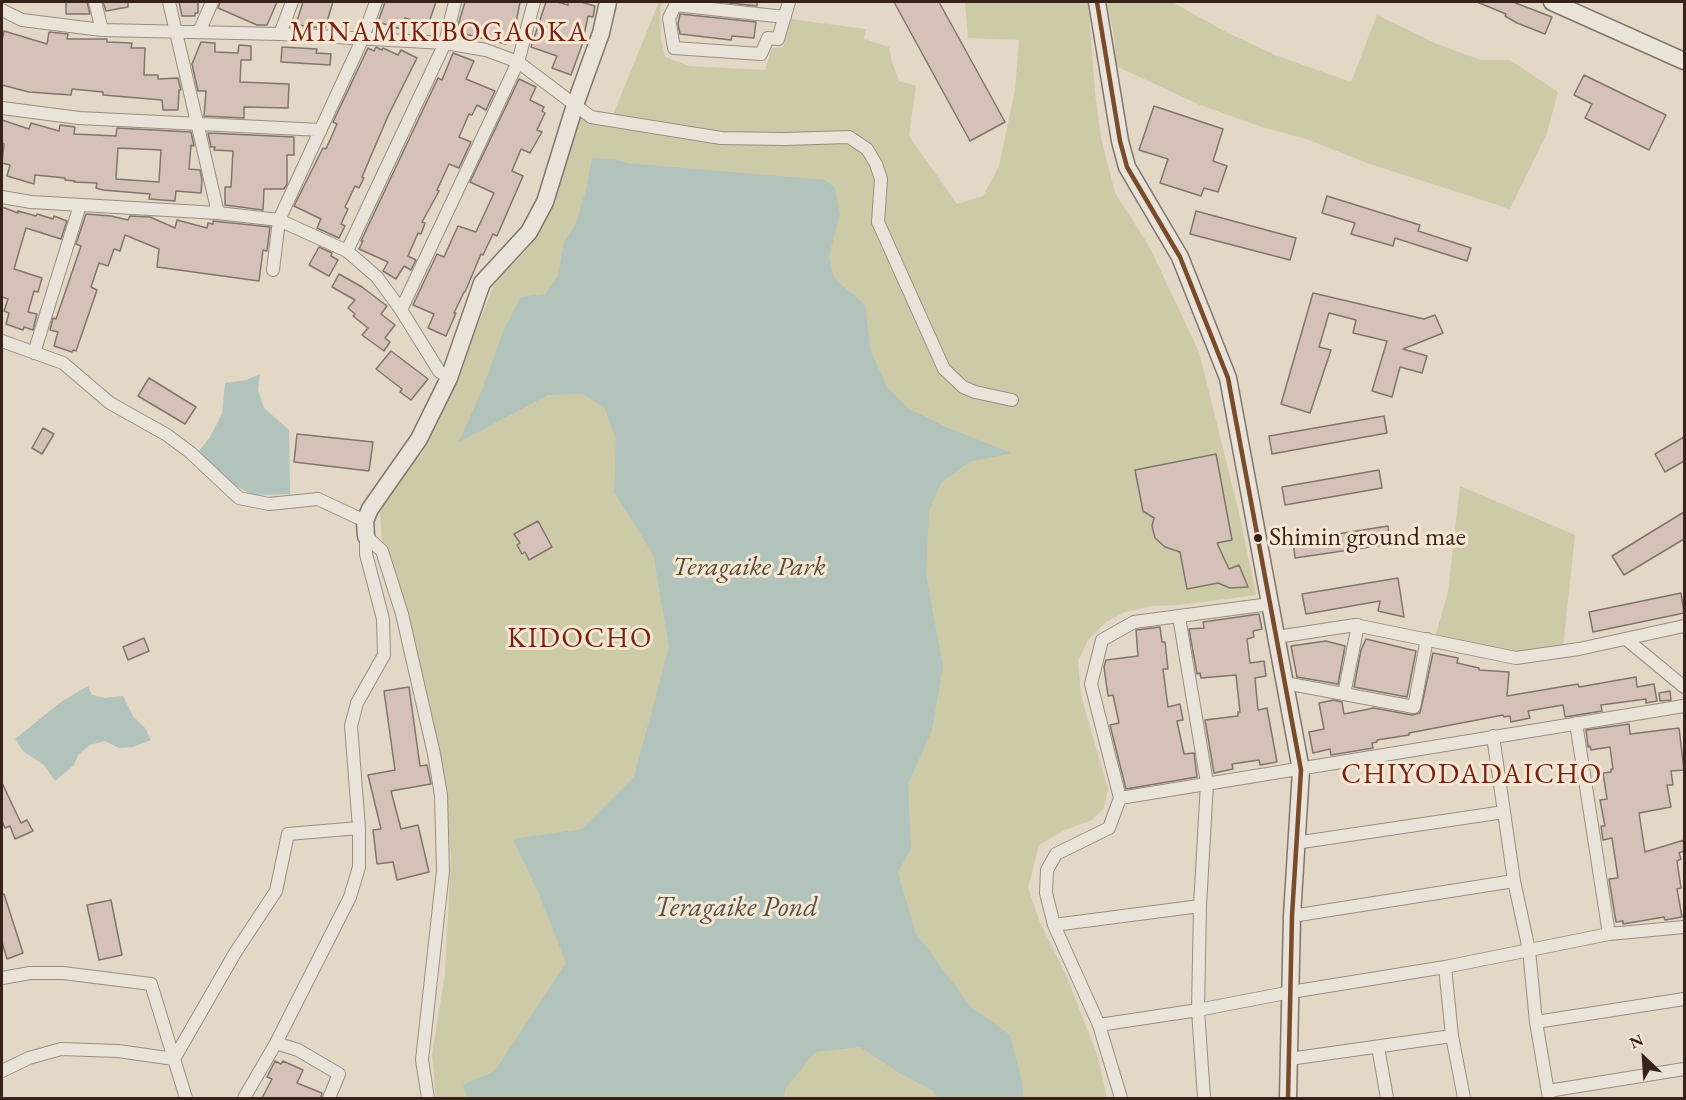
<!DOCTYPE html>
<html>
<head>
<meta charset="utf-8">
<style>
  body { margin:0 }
  #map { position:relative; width:1686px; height:1100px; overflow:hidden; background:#e3d7c6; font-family:"EB Garamond",serif }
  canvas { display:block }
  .frame { position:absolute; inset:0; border:3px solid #37221a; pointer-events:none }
  .north { position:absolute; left:1614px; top:1028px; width:60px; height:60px; -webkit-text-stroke:4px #f5e7d2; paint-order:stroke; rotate:335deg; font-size:16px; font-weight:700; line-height:24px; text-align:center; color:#37221a }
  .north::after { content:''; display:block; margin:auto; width:21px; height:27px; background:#37221a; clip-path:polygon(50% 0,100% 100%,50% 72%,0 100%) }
</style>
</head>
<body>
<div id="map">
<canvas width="1686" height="1100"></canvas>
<div class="frame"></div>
<div class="north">N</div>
</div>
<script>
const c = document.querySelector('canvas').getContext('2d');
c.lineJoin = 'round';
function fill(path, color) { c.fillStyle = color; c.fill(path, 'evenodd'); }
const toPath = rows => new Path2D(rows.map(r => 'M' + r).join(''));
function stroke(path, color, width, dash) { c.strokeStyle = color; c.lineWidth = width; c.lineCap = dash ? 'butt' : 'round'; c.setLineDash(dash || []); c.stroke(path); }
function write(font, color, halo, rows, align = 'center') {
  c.font = font + ' "EB Garamond",serif'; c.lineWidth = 6; c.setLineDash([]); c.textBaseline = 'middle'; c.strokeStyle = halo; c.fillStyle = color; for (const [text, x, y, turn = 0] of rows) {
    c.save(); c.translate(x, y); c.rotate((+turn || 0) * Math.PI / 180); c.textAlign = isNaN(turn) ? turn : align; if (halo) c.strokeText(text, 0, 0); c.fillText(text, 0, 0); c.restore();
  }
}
fill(toPath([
  [659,2,662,2,660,15,661,39,665,57,689,66,765,70,772,48,783,47,790,19,866,29,864,39,889,47,892,62,899,81,916,86,909,136,957,204,983,196,999,166,1015,90,1019,40,968,38,965,2,1088,2,1095,92,1101,138,1115,193,1149,246,1199,352,1239,513,1256,595,1180,605,1152,606,1125,612,1106,622,1088,640,1078,661,1081,696,1108,789,1104,808,1092,820,1065,830,1039,845,1028,888,1039,920,1066,975,1097,1054,1107,1098,436,1098,432,1054,445,974,451,856,447,811,410,620,397,576,382,540,380,513,387,495,399,476,422,454,440,419,495,283,525,252,537,234,577,116,610,122],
  [1107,2,1172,2,1226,32,1275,55,1351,82,1377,15,1437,44,1481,60,1510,60,1558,92,1547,133,1510,209,1370,164,1306,139,1262,127,1200,105,1116,66,1114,36],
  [1460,486,1575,535,1563,648,1518,654,1435,637,1448,592]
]), '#cdcaa7');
fill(toPath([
  [592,158,614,159,627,163,825,180,835,188,840,214,829,256,834,278,865,305,871,352,887,387,909,409,948,428,1012,453,969,462,941,483,929,511,926,574,943,667,932,730,908,784,911,849,898,872,915,932,971,1007,1010,1035,1022,1082,1023,1098,939,1098,932,1090,901,1074,860,1047,815,1052,785,1089,784,1098,468,1098,463,1085,495,1071,566,963,539,894,513,839,582,829,634,777,669,647,653,554,614,492,616,440,604,407,582,394,548,395,459,442,482,390,505,327,521,297,545,294,558,276,564,242,576,223,586,190],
  [260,374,258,390,264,408,289,430,290,494,253,495,234,485,199,451,210,437,222,414,225,383,246,380],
  [88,686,92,695,105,698,123,696,133,716,145,728,151,740,133,747,119,748,105,741,90,745,78,755,74,765,55,781,44,765,23,751,15,739,61,702]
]), '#b1c3bb');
const building = toPath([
  [66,2,87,2,90,14,66,14,66,2],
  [103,2,128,2,128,7,106,11,103,2],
  [179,2,198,2,198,13,195,13,195,16,182,16,179,2],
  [220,2,277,2,267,25,257,25,218,8,220,2],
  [303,2,333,2,325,28,307,27,296,24,303,2],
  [385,2,436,2,428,25,405,18,401,29,378,22,385,2],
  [465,2,520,2,514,33,509,32,506,44,456,32,465,2],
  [546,2,557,2,568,5,568,2,581,2,595,6,593,17,588,16,582,45,571,75,552,68,557,56,531,47,546,2],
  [720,2,757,2,757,6,720,2],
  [894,2,939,2,1005,122,970,141,894,2],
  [1477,2,1513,2,1552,17,1545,34,1517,23,1505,16,1506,14,1477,2],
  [680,14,756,22,754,38,732,36,731,40,680,34,678,24,680,14],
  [4,31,47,44,49,32,68,34,67,39,107,39,107,42,132,43,131,48,145,48,144,75,158,75,158,79,178,78,181,90,179,90,178,110,163,110,162,100,103,95,103,92,72,89,71,95,29,92,2,85,2,40,4,31],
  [201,42,215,43,215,52,238,53,239,45,251,46,251,60,241,60,240,82,289,84,288,108,244,107,244,118,204,116,206,91,198,91,192,64,201,42],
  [282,47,317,49,316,53,331,54,330,65,281,62,282,47],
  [376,47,382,50,383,48,398,55,401,50,417,58,388,116,362,177,364,178,359,188,355,186,345,207,348,209,341,224,345,226,339,238,317,228,321,219,294,206,323,148,326,149,337,124,333,122,368,48,374,51,376,47],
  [453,53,474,61,466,79,495,91,486,110,477,105,472,115,469,114,459,137,471,142,459,168,449,164,437,190,439,191,422,222,425,223,421,234,418,233,408,256,416,260,411,270,404,266,396,279,383,271,388,262,359,249,363,241,361,241,438,78,442,80,453,53],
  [1584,75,1666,115,1649,150,1585,118,1592,104,1574,95,1584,75],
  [519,79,536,87,530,100,544,107,542,111,545,113,537,130,542,132,530,153,521,149,512,171,523,176,497,236,493,234,483,255,481,254,465,292,464,292,454,313,456,313,446,336,428,328,434,314,413,305,437,254,444,257,458,226,476,232,494,193,470,182,519,79],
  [1154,106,1223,129,1213,161,1227,166,1218,192,1204,188,1201,196,1160,183,1168,159,1139,150,1154,106],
  [2,120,29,129,31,123,59,131,60,125,75,127,74,134,116,136,117,128,191,132,194,146,191,145,189,169,200,170,202,180,201,193,176,191,175,201,149,199,150,194,103,190,96,188,97,183,74,182,75,181,65,180,65,178,35,175,34,184,7,176,10,165,2,163,4,144,2,143,2,120],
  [118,148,161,150,159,182,116,179,118,148],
  [208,133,294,137,294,155,287,155,287,184,284,189,264,189,263,210,225,205,225,187,231,187,233,151,214,150,215,147,211,147,208,133],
  [1327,196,1420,225,1418,231,1471,248,1467,261,1395,238,1393,246,1351,234,1355,223,1322,213,1327,196],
  [2,207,18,213,18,211,36,216,37,214,53,219,54,216,67,221,61,239,26,228,14,269,42,278,38,292,34,291,28,312,37,314,33,330,24,327,23,330,6,324,9,313,4,311,8,299,2,297,2,207],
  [1196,211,1296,238,1290,260,1190,234,1196,211],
  [86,214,111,216,128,220,130,216,150,217,175,228,177,220,207,228,208,223,213,224,213,221,270,227,267,251,263,250,259,281,157,267,159,249,125,235,120,251,114,249,108,266,99,263,91,287,97,290,76,351,73,350,72,352,54,346,58,332,50,330,53,318,56,319,81,246,76,244,86,214],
  [319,247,332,253,331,256,338,260,329,276,309,265,319,247],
  [339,274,362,287,387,306,381,314,395,325,385,338,390,342,384,351,362,335,368,328,353,316,355,314,348,308,355,300,332,287,339,274],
  [1313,293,1424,319,1435,315,1443,333,1403,349,1427,356,1422,373,1400,367,1392,397,1372,391,1387,341,1353,333,1356,320,1329,313,1319,347,1331,350,1310,413,1281,404,1313,293],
  [391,351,428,379,411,400,400,392,402,389,376,369,391,351],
  [149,378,196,407,185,424,138,396,149,378],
  [1384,416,1387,433,1272,454,1269,436,1384,416],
  [43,428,54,434,42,454,32,448,43,428],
  [297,434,373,442,369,471,294,462,297,434],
  [1684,437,1684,461,1665,472,1655,454,1684,437],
  [1216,454,1232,540,1217,543,1229,569,1239,565,1248,587,1230,588,1218,583,1187,589,1180,552,1165,547,1155,538,1152,526,1154,518,1143,511,1135,470,1216,454],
  [1379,470,1382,488,1285,505,1282,487,1379,470],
  [1684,512,1684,539,1624,575,1612,556,1684,512],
  [538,521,552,547,529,560,525,552,522,554,517,545,520,543,514,534,538,521],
  [1388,526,1390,544,1295,558,1293,541,1388,526],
  [1398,578,1404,617,1378,611,1380,601,1306,614,1302,594,1398,578],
  [1681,593,1684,613,1593,632,1589,612,1681,593],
  [1259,614,1262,629,1253,631,1254,637,1247,639,1250,663,1264,661,1266,676,1255,678,1258,710,1267,708,1277,762,1260,765,1259,760,1232,764,1233,769,1214,773,1205,720,1238,716,1238,712,1240,712,1236,675,1201,678,1200,673,1197,674,1189,629,1204,628,1203,622,1259,614],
  [1160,627,1162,642,1165,642,1168,669,1163,669,1168,707,1180,704,1183,720,1177,721,1184,754,1194,753,1197,777,1126,789,1110,725,1119,723,1113,695,1108,696,1104,667,1106,660,1138,656,1136,630,1160,627],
  [144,638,149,651,128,660,123,647,144,638],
  [1366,639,1416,651,1407,697,1354,687,1361,650,1366,639],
  [1326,641,1345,646,1338,684,1297,677,1291,646,1326,641],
  [1433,653,1458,658,1457,663,1479,668,1479,670,1509,672,1507,696,1578,684,1579,687,1636,677,1637,687,1654,684,1657,701,1646,703,1646,699,1601,705,1602,711,1565,717,1563,705,1528,711,1530,718,1511,722,1510,716,1504,717,1503,715,1409,733,1409,735,1377,740,1377,742,1372,743,1373,748,1331,755,1330,749,1313,753,1309,732,1324,729,1319,703,1334,700,1342,702,1344,714,1374,708,1412,715,1420,713,1433,653],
  [409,687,420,766,427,765,431,784,391,791,401,829,418,825,429,872,397,880,393,862,377,864,373,830,381,829,368,775,395,770,384,691,409,687],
  [1670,691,1671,700,1660,701,1659,693,1670,691],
  [1629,724,1630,734,1679,728,1684,770,1671,771,1673,785,1667,785,1671,807,1639,813,1645,852,1684,840,1684,851,1679,853,1681,859,1677,861,1681,888,1677,889,1682,917,1665,920,1664,917,1623,924,1623,921,1616,922,1609,879,1618,878,1612,838,1603,840,1601,826,1605,826,1600,800,1607,799,1603,773,1611,772,1611,769,1613,769,1610,747,1591,750,1590,746,1588,747,1586,730,1629,724],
  [2,783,21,823,27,820,33,831,15,839,10,826,5,828,2,821,2,783],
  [4,894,23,953,7,959,2,942,2,895,4,894],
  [111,900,122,955,99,960,87,905,111,900],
  [275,1061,281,1064,283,1061,303,1070,297,1083,322,1093,321,1098,262,1098,272,1079,267,1077,275,1061]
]);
fill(building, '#d5c1b7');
stroke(building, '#7f766c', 1.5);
const street = toPath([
  [95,2,102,30],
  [169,2,218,213],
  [677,2,669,18,674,48,761,54,768,38,778,39,789,2],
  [675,5,785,17],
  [2,10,22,20,102,30,280,34,445,43,486,50,518,62,591,117,721,138,784,139,849,137,867,149,876,164,881,179,878,222,944,369,963,387,975,392,1012,400],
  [199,32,212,2],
  [280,34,292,2],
  [2,108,79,118,321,130],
  [2,197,31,202,218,213,279,220,347,251,377,277,401,310,439,371,449,378],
  [347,251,445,43,455,2],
  [273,270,279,220,362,40,376,2],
  [401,310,518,62,534,2],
  [2,341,63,363,110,403,167,435,191,453,239,498,269,504,318,499,365,521],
  [34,353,80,205],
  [366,536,382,551,402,614,434,754,441,795,443,871,422,1060,428,1098],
  [1179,617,1207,783,1200,906,1198,1010,1204,1098],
  [1277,637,1355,625,1516,658,1579,649,1684,626],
  [1626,639,1684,687],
  [1285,683,1414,707,1427,639],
  [1344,694,1358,625],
  [1576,723,1609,934],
  [1493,736,1514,881,1529,950,1536,1022,1549,1098],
  [1120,798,1684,706],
  [1295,843,1504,812],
  [1292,916,1514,881],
  [1054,925,1200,906],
  [1445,967,1452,1036,1464,1098],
  [2,978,30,973,63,973,151,984,186,1098],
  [1536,1022,1684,999],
  [1099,1025,1198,1010,1291,992,1445,967,1609,934,1684,927],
  [276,1043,298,1050,339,1074,329,1098],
  [1378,1047,1387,1098],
  [174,1059,235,953,276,891,288,834,359,828],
  [1289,1059,1452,1036],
  [2,1071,29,1058,61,1049,118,1051,174,1059],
  [1548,1091,1684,1069],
  [244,1098,276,1043,350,897,359,867,359,828,351,726,357,703,384,655,383,619,366,554,366,536],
  [1121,1098,1099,1025,1054,925,1046,893,1047,870,1056,854,1109,828,1120,798,1091,684,1102,640,1134,622,1270,604]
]);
const secondary = toPath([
  [1097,2,1120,141,1127,167,1180,257,1228,378,1301,770,1292,916,1288,1098],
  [1552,2,1684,61],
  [366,536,365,521,370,509,419,439,449,378,482,283,529,232,545,202,575,105,601,33,608,2]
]);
stroke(street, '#988e83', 14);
stroke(secondary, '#7f766c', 19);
stroke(street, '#e9e3da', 12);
stroke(secondary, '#e9e3da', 16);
stroke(toPath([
  [1097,2,1120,141,1127,167,1180,257,1228,378,1301,770,1292,916,1288,1098]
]), '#7a4b2a', 4.5);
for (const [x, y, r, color] of [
  [1258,538,5,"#37221a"]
]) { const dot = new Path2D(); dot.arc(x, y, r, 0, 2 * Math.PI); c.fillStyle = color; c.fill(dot); stroke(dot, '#f5e7d2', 2); }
write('26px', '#37221a', '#f5e7d2', [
  ["Shimin ground mae",1269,538]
], 'left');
write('italic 27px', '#584937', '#f5e7d2', [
  ["Teragaike Park",749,568]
]);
c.letterSpacing = '1.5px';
write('28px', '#7a1f14', '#f5e7d2', [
  ["MINAMIKIBOGAOKA",439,33],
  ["KIDOCHO",580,639],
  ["CHIYODADAICHO",1472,775]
]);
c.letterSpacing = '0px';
write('italic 28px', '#555049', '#f5e7d2', [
  ["Teragaike Pond",736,908]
]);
</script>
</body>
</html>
